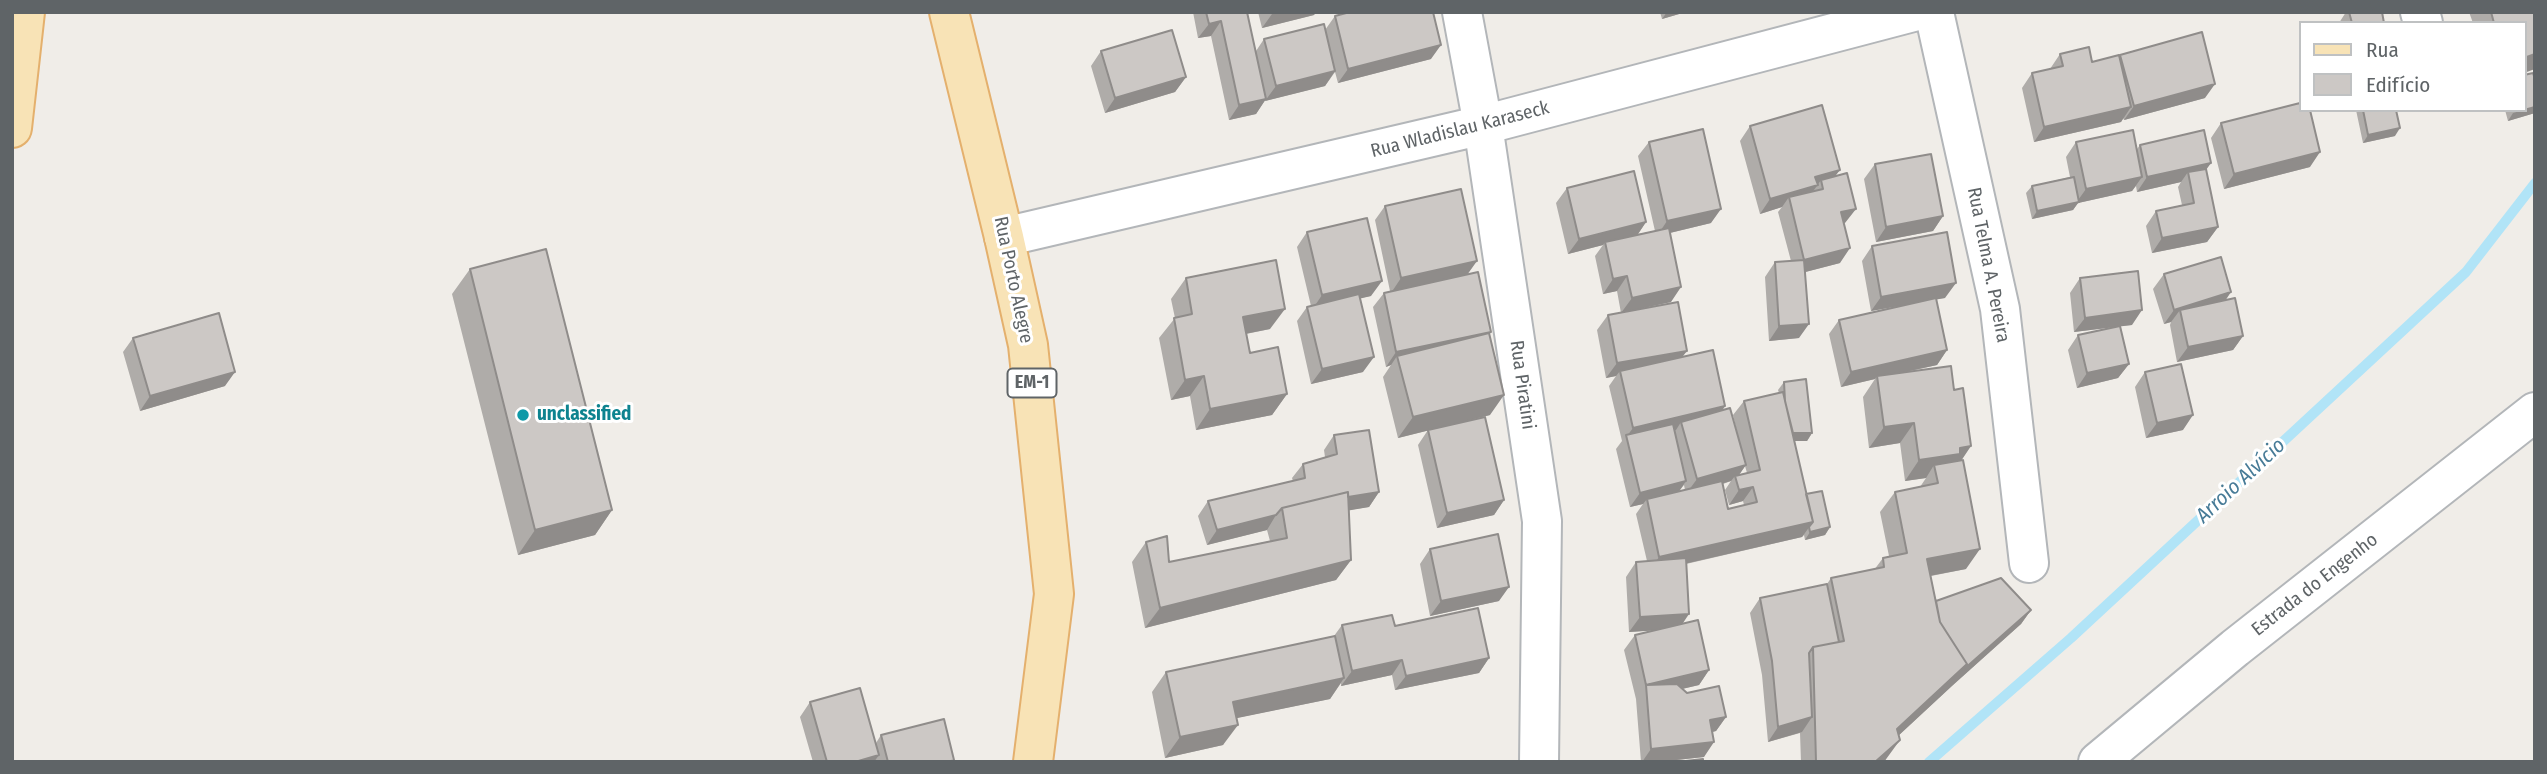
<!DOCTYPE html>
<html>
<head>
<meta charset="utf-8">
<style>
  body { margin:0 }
  #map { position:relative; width:2547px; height:774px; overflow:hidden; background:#f0ede8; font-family:"Fira Sans Condensed",sans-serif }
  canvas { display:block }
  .frame { position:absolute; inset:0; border:14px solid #5f6467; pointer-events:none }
  .legend { position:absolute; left:2299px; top:21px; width:228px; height:91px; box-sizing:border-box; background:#fff; border:2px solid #bfc1c2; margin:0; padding:9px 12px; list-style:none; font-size:21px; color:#5f6467 }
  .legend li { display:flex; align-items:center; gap:14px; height:35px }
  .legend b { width:35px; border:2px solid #bfc1c2 }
</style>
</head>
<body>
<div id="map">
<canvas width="2547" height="774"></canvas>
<div class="frame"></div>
<ul class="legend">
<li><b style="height:9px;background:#f8e3b6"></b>Rua</li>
<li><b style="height:19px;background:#ccc8c5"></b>Edifício</li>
</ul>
</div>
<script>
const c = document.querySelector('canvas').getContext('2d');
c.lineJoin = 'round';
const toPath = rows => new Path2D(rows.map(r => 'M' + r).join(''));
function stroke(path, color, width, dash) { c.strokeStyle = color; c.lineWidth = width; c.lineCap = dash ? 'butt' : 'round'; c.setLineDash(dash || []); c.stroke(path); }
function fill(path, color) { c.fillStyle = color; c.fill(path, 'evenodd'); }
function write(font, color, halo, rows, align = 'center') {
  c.font = font + ' "Fira Sans Condensed",sans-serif'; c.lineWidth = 6; c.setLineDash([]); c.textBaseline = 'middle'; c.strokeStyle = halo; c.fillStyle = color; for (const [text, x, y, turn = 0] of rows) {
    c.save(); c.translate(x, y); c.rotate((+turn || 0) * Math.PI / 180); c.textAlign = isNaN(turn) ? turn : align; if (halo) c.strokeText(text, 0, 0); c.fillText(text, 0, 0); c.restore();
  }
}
stroke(toPath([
  [1929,762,2071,638,2466,272,2535,183]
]), '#b1e4f7', 10);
const minor = toPath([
  [1462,12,1483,125,1542,521,1539,762],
  [1934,12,2000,309,2029,563],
  [2420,12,2423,23],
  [1004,237,1483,125,1913,12],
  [2098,762,2235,648,2535,412]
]);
const primary = toPath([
  [949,12,1004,237,1028,345,1054,594,1033,762],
  [12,128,25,12]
]);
stroke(minor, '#b3b6b9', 42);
stroke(primary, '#e4b06d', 42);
stroke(minor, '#fff', 38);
stroke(primary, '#f8e3b6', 38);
fill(toPath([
  [1193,12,1247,12,1256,51,1264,39,1325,30,1335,16,1431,59,1338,83,1335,72,1325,86,1265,101,1265,100,1256,114,1229,120,1211,36,1198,38],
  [1258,12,1316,12,1314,15,1262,28],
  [1660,12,1686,12,1662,19],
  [2346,12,2382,12,2384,23,2339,23],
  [2469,12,2535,12,2524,23,2473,23],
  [1101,51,1186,77,1175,92,1105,113,1091,66],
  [2060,54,2092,62,2119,56,2120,55,2205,98,2124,120,2123,118,2121,122,2034,142,2022,88,2032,73,2050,69],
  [2356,110,2396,110,2395,136,2363,143],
  [2505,110,2524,110,2535,113,2508,121],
  [2221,123,2310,167,2224,189,2211,138],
  [1750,126,1835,176,1845,223,1844,224,1840,263,1805,272,1799,338,1769,341,1765,277,1775,262,1791,261,1778,212,1782,207,1760,214,1740,141],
  [1649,142,1711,223,1670,233,1671,302,1642,308,1725,406,1722,411,1741,449,1733,415,1744,401,1779,393,1778,390,1784,382,1812,433,1807,441,1794,441,1806,494,1830,527,1825,535,1805,540,1804,535,1802,537,1686,564,1683,624,1709,670,1699,685,1682,689,1687,693,1726,717,1716,731,1712,732,1704,757,1658,762,1641,762,1636,699,1624,650,1635,635,1655,630,1629,632,1626,577,1636,562,1647,561,1636,514,1643,504,1630,507,1616,449,1622,441,1609,386,1616,376,1606,378,1597,330,1608,315,1621,313,1617,291,1603,294,1595,256,1603,245,1568,254,1556,203,1567,188,1646,222,1638,234,1655,231,1638,156],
  [1745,466,1747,473,1739,475],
  [1731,481,1725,490,1729,505,1743,501,1744,505,1728,509,1723,484],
  [1684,485,1685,490,1679,491],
  [2076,142,2137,149,2140,145,2206,170,2218,227,2207,242,2152,253,2146,226,2156,211,2182,205,2178,187,2181,182,2137,192,2136,186,2132,191,2078,203,2073,210,2032,219,2026,193,2032,186,2070,177,2066,157],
  [1875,164,1943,216,1933,231,1876,242,1864,179],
  [1385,206,1468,275,1489,334,1490,415,1398,438,1383,377,1391,365,1386,367,1373,307,1384,293,1390,291,1375,220],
  [1307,232,1371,296,1360,298,1363,372,1311,384,1297,321,1307,307,1311,306,1297,247],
  [1872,246,1945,298,1936,299,1947,350,1937,365,1902,373,1962,460,1966,569,1931,576,1936,601,2031,610,2021,624,1953,685,1899,735,1884,762,1801,762,1800,733,1768,742,1762,675,1750,613,1760,598,1827,584,1831,578,1874,570,1883,558,1889,556,1880,512,1895,492,1920,487,1926,478,1905,481,1900,443,1869,448,1863,397,1875,379,1841,387,1829,334,1839,320,1898,306,1871,311,1862,261],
  [470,269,612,510,595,535,518,555,452,294],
  [2164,274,2226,300,2243,336,2233,350,2177,362,2170,325,2171,322,2164,324,2153,289],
  [1186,278,1270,329,1246,334,1250,353,1287,394,1272,415,1196,430,1190,396,1171,400,1159,338,1175,318,1171,299],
  [2080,278,2132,325,2120,326,2129,364,2118,378,2077,388,2068,350,2078,335,2113,327,2074,332,2070,293],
  [133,338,225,386,140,411,123,352],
  [2145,372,2183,430,2146,438,2135,387],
  [1428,430,1504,500,1494,515,1437,528,1418,445],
  [1334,435,1379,492,1369,507,1349,510,1351,560,1336,580,1145,628,1132,562,1146,542,1169,562,1270,541,1267,530,1207,545,1198,516,1208,501,1293,481,1292,478,1303,464,1325,457,1324,450],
  [1430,549,1499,601,1430,616,1420,564],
  [1342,625,1395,626,1489,658,1479,673,1395,690,1392,675,1341,686,1341,683,1330,699,1236,718,1223,745,1165,758,1152,692,1166,672,1334,636],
  [810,702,876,743,881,735,949,762,813,762,800,717]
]), '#afaca9');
fill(toPath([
  [1278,12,1316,12,1314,15,1262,28,1272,14],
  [1667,12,1686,12,1662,19],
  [1221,21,1211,36,1198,38,1209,24],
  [1441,45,1431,59,1338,83,1348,69],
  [2535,54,2535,69,2524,73,2524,58],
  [1335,71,1325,86,1265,101,1276,86],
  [1186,77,1175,92,1105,113,1115,98],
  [2215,84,2205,98,2124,120,2134,106],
  [1266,99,1256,114,1229,120,1239,105],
  [2131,107,2121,122,2034,142,2044,127],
  [2535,107,2535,113,2508,121,2513,113],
  [2400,128,2395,136,2363,143,2368,135],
  [2320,152,2310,167,2224,189,2234,174],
  [2211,163,2201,177,2188,172,2181,182,2137,192,2147,177],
  [1840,170,1829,184,1821,180,1807,200,1789,197,1782,207,1760,214,1770,199,1815,177],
  [2142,177,2132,191,2078,203,2073,210,2032,219,2037,211,2076,203,2086,189],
  [1721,209,1711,223,1657,236,1667,221],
  [1856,209,1845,223,1831,227,1841,212],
  [1943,216,1933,231,1876,242,1886,227],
  [1646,222,1636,237,1605,242,1603,245,1568,254,1579,239],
  [2218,227,2207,242,2152,253,2162,238],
  [1850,248,1840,263,1794,275,1804,260],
  [1477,261,1467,275,1391,293,1401,278],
  [1627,276,1617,291,1603,294,1613,279],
  [1382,281,1371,296,1312,310,1322,295],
  [1956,283,1945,298,1871,311,1881,297],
  [1681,287,1671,302,1621,313,1632,298],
  [2231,292,2221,307,2180,310,2171,322,2164,324,2174,310],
  [1285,309,1270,329,1229,337,1243,317],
  [2142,310,2132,325,2074,332,2085,318],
  [1809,324,1799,338,1769,341,1779,326],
  [1491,332,1480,347,1397,356,1391,365,1386,367,1396,352],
  [2243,336,2233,350,2177,362,2188,347],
  [1947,350,1937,365,1877,378,1877,376,1875,379,1841,387,1851,372],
  [1687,351,1676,365,1620,371,1616,376,1606,378,1617,363],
  [1374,357,1363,372,1311,384,1322,369],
  [2129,364,2118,378,2077,388,2087,373],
  [235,372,225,386,140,411,150,396],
  [1204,376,1190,396,1171,400,1185,380],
  [1287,394,1272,415,1196,430,1210,409],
  [1504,395,1490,415,1398,438,1413,417],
  [1725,406,1715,420,1681,422,1676,430,1628,441,1627,436,1633,428],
  [2193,415,2183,430,2146,438,2157,423],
  [1914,423,1900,443,1869,448,1884,427],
  [1812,433,1807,441,1783,441,1788,434],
  [1971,446,1957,467,1934,465,1926,478,1905,481,1919,460,1960,448],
  [1746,465,1736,479,1735,476,1731,481,1686,494,1697,479],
  [1686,481,1676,496,1647,499,1643,504,1630,507,1640,493],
  [1753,487,1743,501,1729,505,1739,490],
  [1379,492,1369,507,1334,513,1344,498],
  [1504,500,1494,515,1437,528,1447,513],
  [612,510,595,535,518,555,535,530],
  [1276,515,1267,530,1207,545,1217,530],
  [1813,522,1802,537,1649,572,1659,557],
  [1830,527,1825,535,1805,540,1810,532],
  [1980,549,1966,569,1913,579,1927,559],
  [1351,560,1336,580,1145,628,1160,608],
  [1509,587,1499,601,1430,616,1441,601],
  [2031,610,2021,624,1953,685,1883,750,1897,729,1967,664],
  [1689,614,1679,629,1629,632,1640,617],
  [1489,658,1479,673,1395,690,1406,676],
  [1402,660,1392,675,1341,686,1352,671],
  [1709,670,1699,685,1647,697,1646,685],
  [1344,678,1330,699,1218,722,1233,702],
  [1726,717,1716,731,1700,735,1710,720],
  [1812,717,1802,732,1768,742,1778,727],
  [1238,725,1223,745,1165,758,1180,737],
  [1900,740,1884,762,1875,762],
  [1714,742,1704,757,1658,762,1642,762,1651,749],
  [879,755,874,762,855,762]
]), '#8f8c8a');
const building = toPath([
  [1206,12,1247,12,1266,99,1239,105,1221,21,1209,24,1206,12],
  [1350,12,1433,12,1441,45,1348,69,1335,16,1350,12],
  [2349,12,2382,12,2384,23,2352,23,2349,12],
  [2491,12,2535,12,2535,54,2524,58,2524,23,2494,23,2491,12],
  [1324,24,1335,71,1276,86,1264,39,1324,24],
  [1172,30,1186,77,1115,98,1101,51,1172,30],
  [2202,32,2215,84,2134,106,2120,55,2202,32],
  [2089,47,2092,62,2119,55,2131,107,2044,127,2032,73,2063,66,2060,54,2089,47],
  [2533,73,2535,79,2535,107,2524,110,2524,75,2533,73],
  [2300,103,2300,110,2310,110,2320,152,2234,174,2221,123,2300,103],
  [1822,105,1840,170,1815,177,1818,185,1770,199,1750,126,1822,105],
  [2363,110,2396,110,2400,128,2368,135,2363,110],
  [1703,129,1721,209,1667,221,1649,142,1703,129],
  [2133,130,2142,177,2086,189,2076,142,2133,130],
  [2204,130,2211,163,2147,177,2140,145,2204,130],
  [1931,154,1943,216,1886,227,1875,164,1931,154],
  [2206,169,2218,227,2162,238,2156,211,2194,203,2188,172,2206,169],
  [1634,171,1646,222,1579,239,1567,188,1634,171],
  [1847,173,1856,209,1841,212,1850,248,1804,260,1789,197,1823,189,1821,180,1847,173],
  [2074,177,2079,202,2037,211,2032,186,2074,177],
  [1461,189,1477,261,1401,278,1385,206,1461,189],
  [1367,218,1382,281,1322,295,1307,232,1367,218],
  [1669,228,1681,287,1632,298,1627,276,1613,279,1605,242,1669,228],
  [1947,232,1956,283,1881,297,1872,246,1947,232],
  [546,249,612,510,535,530,470,269,546,249],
  [2221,257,2231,292,2174,310,2164,274,2221,257],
  [1276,260,1285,309,1243,317,1250,353,1278,347,1287,394,1210,409,1204,376,1185,380,1174,318,1192,314,1186,278,1276,260],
  [1804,260,1809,324,1779,326,1775,262,1804,260],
  [2138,271,2142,310,2085,318,2080,278,2138,271],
  [1478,272,1491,332,1396,352,1384,293,1478,272],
  [1359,294,1374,357,1322,369,1307,307,1359,294],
  [1936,298,1947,350,1851,372,1839,320,1936,298],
  [2235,298,2243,336,2188,347,2180,310,2235,298],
  [1678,302,1687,351,1617,363,1608,315,1678,302],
  [219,313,235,372,150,396,133,338,219,313],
  [2120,326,2129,364,2087,373,2078,335,2120,326],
  [1489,333,1504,395,1413,417,1397,356,1489,333],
  [1713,350,1725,406,1633,428,1620,371,1713,350],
  [2181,364,2193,415,2157,423,2145,372,2181,364],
  [1951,366,1954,390,1963,388,1971,446,1960,448,1960,454,1919,460,1914,423,1884,427,1877,376,1951,366],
  [1806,379,1812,433,1793,433,1785,401,1784,382,1806,379],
  [1783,392,1813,522,1659,557,1647,499,1722,481,1728,509,1757,502,1753,487,1739,490,1735,476,1760,470,1744,401,1783,392],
  [1730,408,1746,465,1697,479,1681,422,1730,408],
  [1485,417,1504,500,1447,513,1428,430,1485,417],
  [1673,424,1686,481,1640,493,1626,435,1673,424],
  [1369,430,1379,492,1348,497,1348,492,1282,508,1276,515,1217,530,1208,501,1305,478,1303,464,1337,454,1334,435,1369,430],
  [1963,460,1980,549,1927,559,1940,622,1967,664,1897,729,1900,740,1875,762,1816,762,1813,647,1844,641,1831,578,1884,567,1883,558,1907,553,1895,492,1938,483,1934,465,1963,460],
  [1822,491,1830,527,1810,532,1809,527,1813,522,1806,494,1822,491],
  [1348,492,1351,560,1160,608,1146,542,1167,536,1169,562,1287,538,1282,508,1348,492],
  [1498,534,1509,587,1441,601,1430,549,1498,534],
  [1686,558,1689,614,1640,617,1636,562,1686,558],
  [2001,578,2031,610,1963,670,1967,664,1940,622,1936,601,2001,578],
  [1827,584,1839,642,1813,647,1809,653,1812,717,1778,727,1772,661,1760,598,1827,584],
  [1478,608,1489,658,1406,676,1402,660,1352,671,1342,625,1392,615,1395,626,1478,608],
  [1698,620,1709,670,1646,685,1635,635,1698,620],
  [1335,636,1344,678,1233,702,1238,725,1180,737,1166,672,1335,636],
  [1677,684,1687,693,1719,686,1726,717,1710,720,1714,742,1651,749,1646,685,1677,684],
  [860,688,879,755,855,762,827,762,810,702,860,688],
  [944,719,954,760,949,762,888,762,881,735,944,719],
  [1703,759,1703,762,1677,762,1703,759]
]);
fill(building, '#ccc8c5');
stroke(building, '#8f8c8a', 2);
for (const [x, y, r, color] of [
  [523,415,7,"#0f9aa8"]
]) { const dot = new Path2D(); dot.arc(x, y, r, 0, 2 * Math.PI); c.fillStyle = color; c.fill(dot); stroke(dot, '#fff', 2.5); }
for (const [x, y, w] of [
  [1032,383,49]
]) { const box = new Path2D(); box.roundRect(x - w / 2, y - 14.5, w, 29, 5); c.fillStyle = '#fff'; c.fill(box); stroke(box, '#5f6467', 2); }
write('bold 18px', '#5f6467', null, [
  ["EM-1",1032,383]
]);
write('19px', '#5f6467', '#fff', [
  ["Rua Wladislau Karaseck",1460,130,-14],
  ["Rua Telma A. Pereira",1988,265,79],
  ["Rua Porto Alegre",1013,280,78],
  ["Rua Piratini",1522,385,82],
  ["Estrada do Engenho",2315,585,-38]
]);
write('bold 19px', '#0d838f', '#fff', [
  ["unclassified",537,415]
], 'left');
write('italic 21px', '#477b97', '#fff', [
  ["Arroio Alvício",2241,481,-43]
]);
</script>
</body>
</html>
